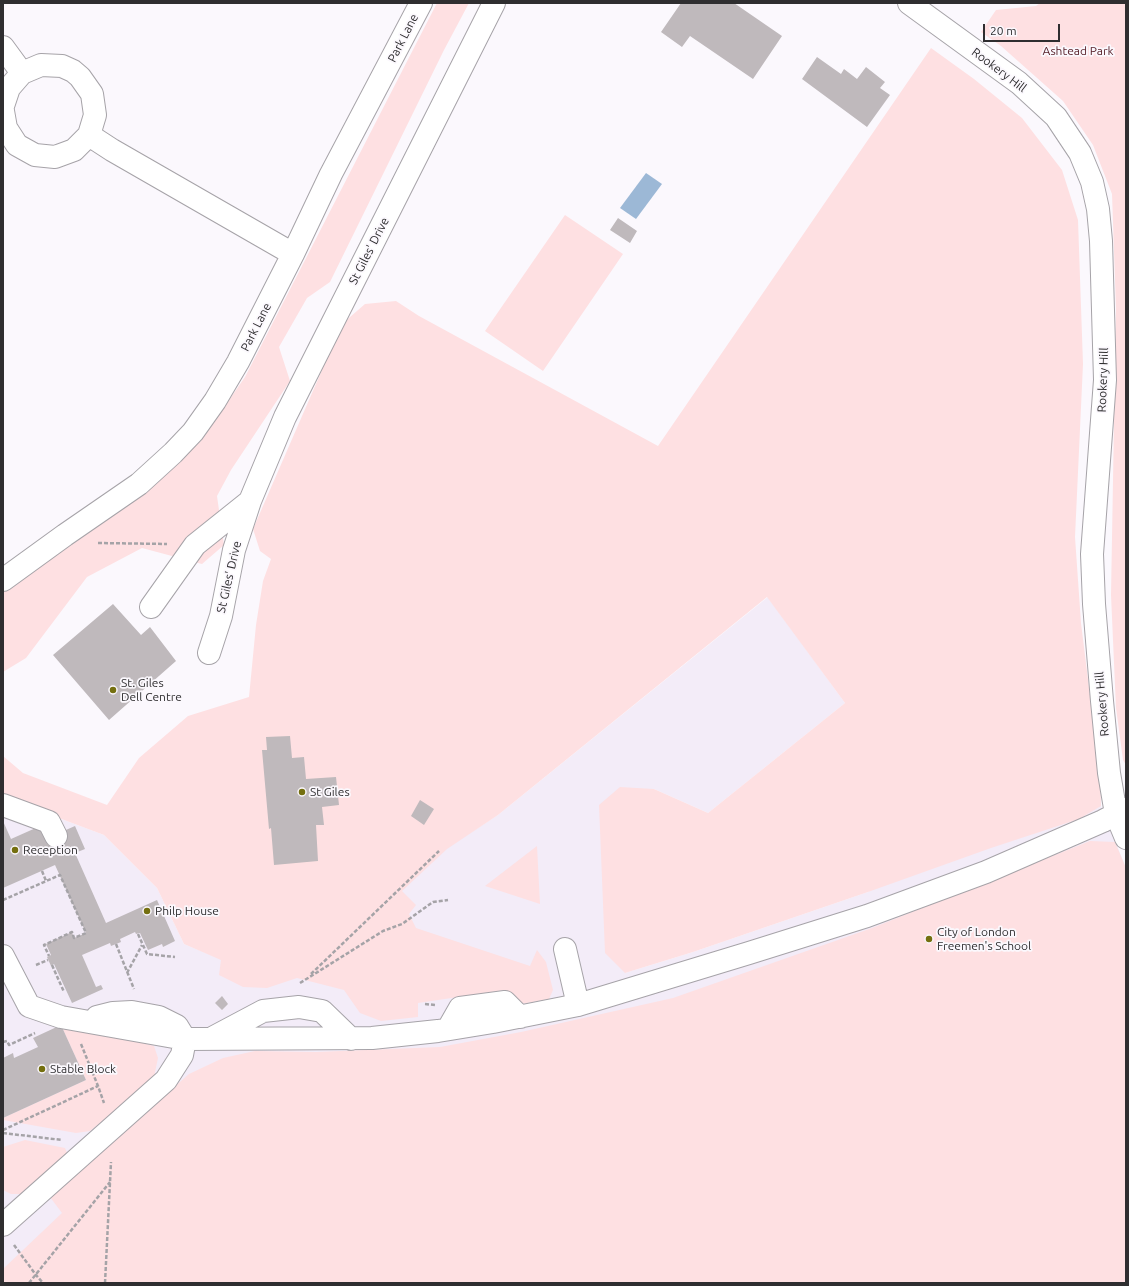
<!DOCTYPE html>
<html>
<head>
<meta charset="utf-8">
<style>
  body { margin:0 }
  #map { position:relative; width:1129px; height:1286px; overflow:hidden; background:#fbf8fd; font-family:Ubuntu,sans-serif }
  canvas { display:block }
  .frame { position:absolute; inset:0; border:4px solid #2f2e30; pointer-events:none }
  .scale { position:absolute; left:983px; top:24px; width:77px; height:18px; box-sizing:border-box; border:2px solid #2f2e30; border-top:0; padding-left:5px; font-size:12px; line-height:14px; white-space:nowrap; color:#2f2e30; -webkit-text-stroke:3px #fbf8fd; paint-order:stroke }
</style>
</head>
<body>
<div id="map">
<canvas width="1129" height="1286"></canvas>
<div class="frame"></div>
<div class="scale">20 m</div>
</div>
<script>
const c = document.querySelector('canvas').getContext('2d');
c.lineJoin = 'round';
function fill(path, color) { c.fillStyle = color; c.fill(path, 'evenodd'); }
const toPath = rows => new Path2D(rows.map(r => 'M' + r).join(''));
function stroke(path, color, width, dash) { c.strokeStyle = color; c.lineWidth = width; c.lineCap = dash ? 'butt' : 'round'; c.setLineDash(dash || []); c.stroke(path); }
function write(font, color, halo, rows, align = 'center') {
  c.font = font + ' Ubuntu,sans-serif'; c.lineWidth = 3.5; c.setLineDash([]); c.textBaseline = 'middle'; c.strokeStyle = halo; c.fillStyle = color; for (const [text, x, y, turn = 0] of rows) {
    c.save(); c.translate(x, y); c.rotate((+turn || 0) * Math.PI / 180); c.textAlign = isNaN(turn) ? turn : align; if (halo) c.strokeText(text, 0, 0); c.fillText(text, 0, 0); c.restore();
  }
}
fill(toPath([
  [768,597,845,703,708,813,654,789,625,973,693,952,868,892,1087,678,1100,776,1101,806,1126,868,1126,1283,3,1283,3,797,104,835,157,888,184,944,252,972,498,815]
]), '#f3ecf8');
fill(toPath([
  [437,3,469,3,444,50,330,282,307,298,279,347,290,381,231,470,217,496,224,545,202,564,142,548,87,577,26,658,3,672,3,592,24,575,140,491,200,442,245,377],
  [1040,3,1126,3,1126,765,1123,760,1116,708,1111,595,1116,308,1112,194,1093,145,1063,101,1001,46,981,32,996,10,1036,6],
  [931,48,974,79,1022,118,1062,170,1078,220,1083,364,1075,537,1081,623,1100,776,1101,806,1079,819,991,848,868,892,693,952,625,973,605,953,599,805,620,787,654,789,708,813,845,703,767,597,498,815,447,849,402,891,416,905,409,914,416,928,530,966,537,950,546,962,553,990,549,999,521,1004,505,990,418,1003,418,1017,381,1021,360,1013,344,990,297,978,267,988,243,987,219,975,221,960,184,944,157,888,104,835,3,797,3,756,23,773,107,805,139,758,188,716,249,697,256,625,263,581,271,559,260,551,253,529,342,324,365,304,396,301,419,316,658,446],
  [565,215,623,254,543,371,485,331],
  [1090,841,1115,842,1126,868,1126,1283,3,1283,3,1269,62,1213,50,1197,189,1074,223,1058,255,1051,316,1052,440,1047,521,1032,673,998,872,928],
  [537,846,540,904,485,886],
  [61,1025,82,1027,154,1046,158,1058,154,1077,125,1103,90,1131,76,1133,3,1120,3,1118,86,1080],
  [25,1140,65,1148,68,1155,25,1194,11,1194,3,1190,3,1147]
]), '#fee0e2');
fill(toPath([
  [646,173,662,184,636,219,620,208]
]), '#9cb8d6');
fill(toPath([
  [681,3,734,3,782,36,753,79,690,36,682,47,661,32],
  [817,57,841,74,844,69,857,79,866,67,885,82,880,88,890,95,867,127,802,79],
  [618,218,637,231,630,243,610,230],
  [113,604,141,635,150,627,176,661,109,720,53,655],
  [290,736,292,758,304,757,306,779,336,777,339,805,322,807,324,825,316,825,318,861,274,865,271,828,269,829,262,750,267,750,266,737],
  [420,800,434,809,424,825,411,816],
  [3,821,11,839,47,823,59,833,75,826,85,849,75,853,106,923,157,900,175,941,163,947,162,944,148,950,140,933,136,934,135,932,120,939,121,942,111,946,110,943,82,955,96,987,101,985,103,989,72,1003,54,964,51,966,47,957,51,955,46,944,72,932,74,938,86,933,55,865,3,888],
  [222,996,228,1004,222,1010,215,1003],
  [61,1025,86,1080,3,1118,3,1058,13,1053,14,1058,38,1047,33,1038]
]), '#bfb9bc');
const minor = toPath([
  [909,3,1019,83,1056,117,1080,153,1092,182,1098,209,1101,241,1105,380,1092,554,1094,604,1102,701,1109,773,1116,814,1126,838],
  [3,47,22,73],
  [3,106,9,88,22,73,41,65,62,66,73,71,80,77,92,94,95,115,89,135,74,150,55,157,35,155,17,145,6,128,3,111],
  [89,135,112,150,293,254],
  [3,580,65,535,139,484,173,453,193,432,215,401,238,362,293,254,331,174,421,3],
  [151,607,195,545,250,501],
  [209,653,221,616,234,550,250,501,285,417,494,3],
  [3,805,49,822,56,836],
  [565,949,578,1005],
  [3,956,29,1006,61,1017,185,1039,372,1038,438,1031,493,1022,578,1005,749,953,867,916,986,872,1103,821,1126,809],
  [448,1029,460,1008,505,1002,520,1017],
  [214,1037,263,1011,299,1007,322,1011,351,1039],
  [3,1225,166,1080,182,1055,185,1039,177,1026,159,1017,132,1012,113,1013,97,1017]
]);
stroke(minor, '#a6a3a8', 24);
stroke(toPath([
  [98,543,167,544],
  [42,871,46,881],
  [3,900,60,875,86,933,74,938,72,932,44,945,49,956],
  [138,934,147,954,175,957],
  [116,944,134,989],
  [36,965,48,960],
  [52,965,64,992],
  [127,973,142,945],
  [311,974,439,851],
  [300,983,383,931,402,924,433,902,448,900],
  [425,1004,435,1005],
  [3,1042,7,1041,9,1045,35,1033],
  [81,1044,98,1086,104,1103],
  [3,1130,98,1086],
  [3,1133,62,1140],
  [14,1245,36,1275,43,1283],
  [29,1283,110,1182],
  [105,1283,111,1162]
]), '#a5a3a7', 2.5, [4, 2]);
stroke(minor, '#fff', 22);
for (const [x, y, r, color] of [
  [113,690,4,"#746f0f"],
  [302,792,4,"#746f0f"],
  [15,850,4,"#746f0f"],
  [147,911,4,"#746f0f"],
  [929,939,4,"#746f0f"],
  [42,1069,4,"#746f0f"]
]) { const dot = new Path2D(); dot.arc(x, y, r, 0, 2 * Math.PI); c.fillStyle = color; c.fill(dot); stroke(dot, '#fbf8fd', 1.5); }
write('12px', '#2f2e30', '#fbf8fd', [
  ["Park Lane",403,38,-63],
  ["Rookery Hill",999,70,37],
  ["St Giles' Drive",369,251,-63],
  ["Park Lane",256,327,-63],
  ["Rookery Hill",1103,380,-88],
  ["St Giles' Drive",229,577,-77],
  ["Rookery Hill",1102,704,-95]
]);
write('12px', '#541c25', '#fbf8fd', [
  ["Ashtead Park",1078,51]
]);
write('12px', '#2f2e30', '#fbf8fd', [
  ["St. Giles",121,683],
  ["Dell Centre",121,697],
  ["St Giles",310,792],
  ["Reception",23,850],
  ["Philp House",155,911],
  ["City of London",937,932],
  ["Freemen's School",937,946],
  ["Stable Block",50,1069]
], 'left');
</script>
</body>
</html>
